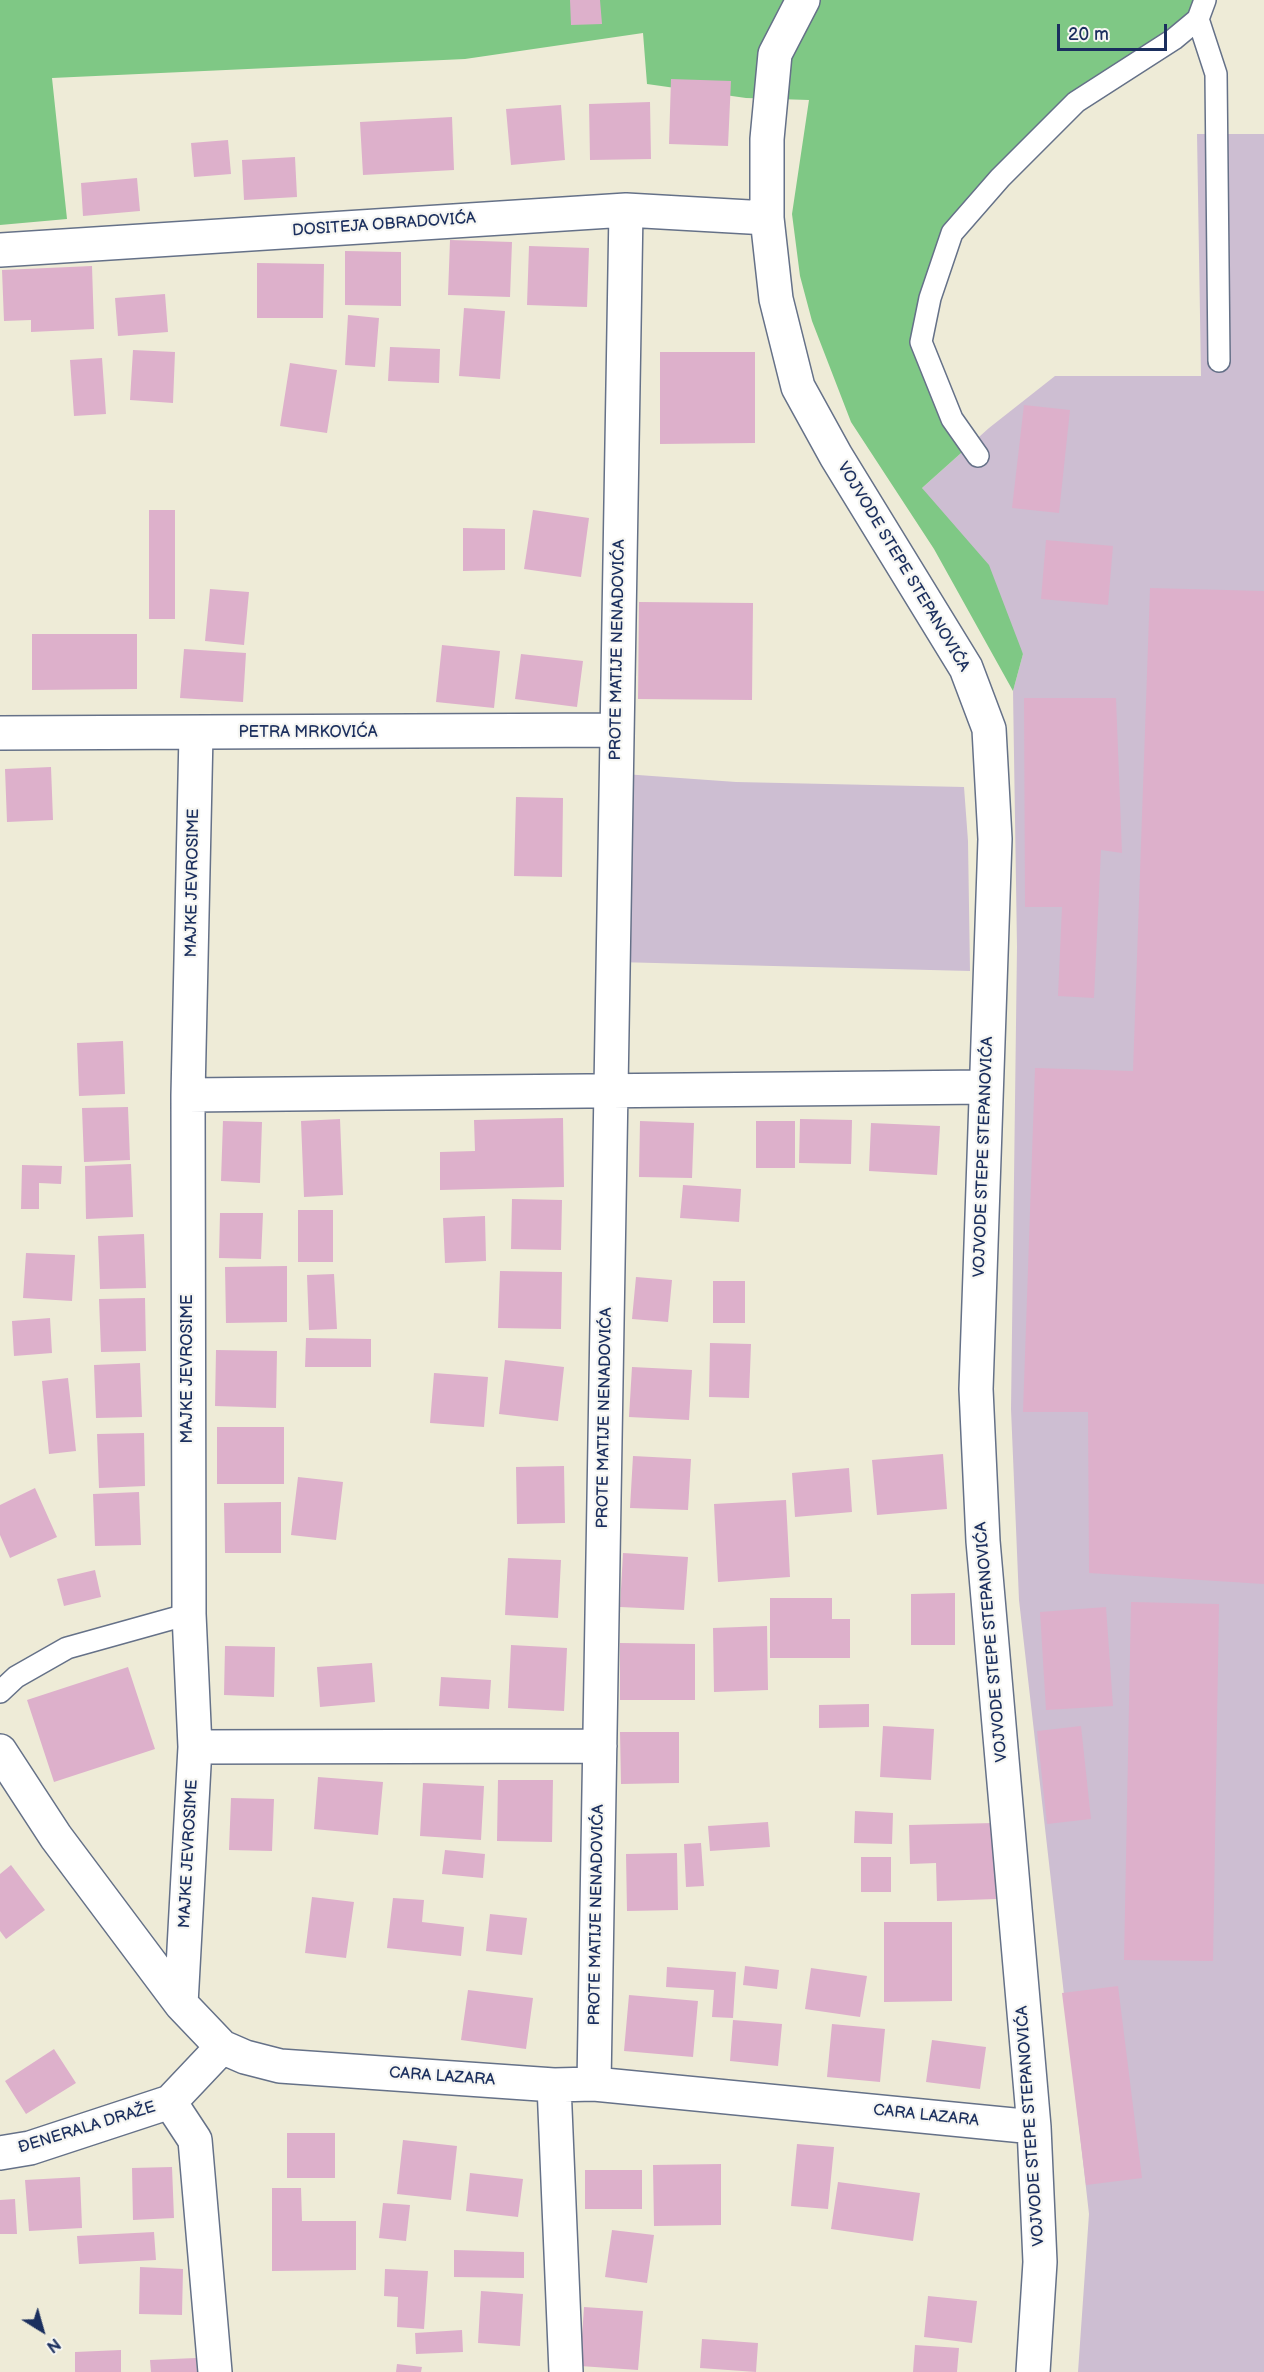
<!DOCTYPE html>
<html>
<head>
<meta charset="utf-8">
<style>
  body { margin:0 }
  #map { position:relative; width:1264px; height:2372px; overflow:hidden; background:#eeebd7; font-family:"Balsamiq Sans",sans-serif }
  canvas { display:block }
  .north { position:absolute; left:12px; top:2300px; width:60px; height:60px; -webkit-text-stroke:4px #f6f6f2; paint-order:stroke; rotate:143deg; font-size:16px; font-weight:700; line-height:24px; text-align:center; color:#1b2f5e }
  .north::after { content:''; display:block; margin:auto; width:21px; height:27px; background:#1b2f5e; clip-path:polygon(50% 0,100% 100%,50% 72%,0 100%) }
  .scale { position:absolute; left:1057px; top:24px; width:110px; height:27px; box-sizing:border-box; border:3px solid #1b2f5e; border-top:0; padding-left:8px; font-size:18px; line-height:21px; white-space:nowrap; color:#1b2f5e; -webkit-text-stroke:4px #f6f6f2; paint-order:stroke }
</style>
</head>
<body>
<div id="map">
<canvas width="1264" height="2372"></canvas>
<div class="north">N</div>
<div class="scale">20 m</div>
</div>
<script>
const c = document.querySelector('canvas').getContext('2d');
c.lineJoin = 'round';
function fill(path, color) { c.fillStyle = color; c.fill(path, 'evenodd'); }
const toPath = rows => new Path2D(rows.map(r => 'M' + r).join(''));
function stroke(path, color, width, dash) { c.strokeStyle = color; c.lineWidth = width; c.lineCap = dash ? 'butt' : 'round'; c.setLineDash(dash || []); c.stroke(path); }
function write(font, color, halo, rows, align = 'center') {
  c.font = font + ' "Balsamiq Sans",sans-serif'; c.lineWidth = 4.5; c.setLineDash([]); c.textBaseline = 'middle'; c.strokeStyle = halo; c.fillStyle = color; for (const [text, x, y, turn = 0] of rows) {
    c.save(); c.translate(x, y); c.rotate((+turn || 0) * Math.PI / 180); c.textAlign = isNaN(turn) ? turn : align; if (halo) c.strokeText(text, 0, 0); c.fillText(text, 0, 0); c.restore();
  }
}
fill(toPath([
  [1197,134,1264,134,1264,2372,1078,2372,1089,2214,1019,1600,1011,1409,1017,947,1013,691,1023,654,922,488,989,428,1055,376,1201,376],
  [610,773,736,782,964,787,968,841,970,971,616,962]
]), '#cdbed2');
fill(toPath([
  [0,0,1205,0,1198,19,1076,102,952,233,921,343,970,445,922,488,989,565,1023,654,1013,691,934,549,851,422,812,321,800,276,792,214,809,100,746,98,647,84,643,33,465,59,52,78,67,219,0,225]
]), '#7fc885');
fill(toPath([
  [570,0,600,0,602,24,571,25],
  [671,79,731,81,728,146,669,144],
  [650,102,651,159,590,160,589,104],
  [561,105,565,160,511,165,506,109],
  [452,117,454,170,363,175,360,122],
  [228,140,231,174,194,177,191,143],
  [295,157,297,197,244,200,242,160],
  [137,178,140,211,83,216,81,183],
  [450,240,512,242,510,297,448,295],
  [529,246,589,248,587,307,527,305],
  [345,251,401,252,401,306,345,305],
  [257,263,324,264,323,318,257,318],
  [92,266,94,329,31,332,31,320,4,321,2,270],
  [165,294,168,332,118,336,115,298],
  [464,308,505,311,500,379,459,376],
  [348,315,379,318,375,367,345,365],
  [390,347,440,349,439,383,388,381],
  [133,350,175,352,173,403,130,400],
  [660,352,755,352,755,443,660,444],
  [102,358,106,414,74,416,70,360],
  [290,363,337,370,327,433,280,426],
  [1024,405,1070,410,1059,513,1012,508],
  [149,510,175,510,175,619,149,619],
  [533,510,589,518,581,577,524,569],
  [463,528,505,529,505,570,463,571],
  [1046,540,1113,546,1108,605,1041,599],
  [1150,588,1264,591,1264,1584,1089,1573,1088,1412,1023,1412,1035,1068,1133,1071],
  [210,589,249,592,244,645,205,641],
  [639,602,753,603,752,700,638,699],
  [32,634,137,634,137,689,32,690],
  [442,645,500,651,494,708,436,702],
  [184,649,246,653,243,702,180,698],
  [521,654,583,661,577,707,515,699],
  [1024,698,1116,698,1122,853,1101,850,1094,998,1058,996,1062,907,1025,907],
  [51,767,53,820,7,822,5,769],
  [516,797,563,798,562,877,514,876],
  [123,1041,125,1094,79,1096,77,1043],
  [128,1107,130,1160,84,1162,82,1108],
  [563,1118,564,1187,440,1190,440,1152,475,1151,474,1120],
  [340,1119,343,1195,304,1197,301,1121],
  [800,1119,852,1120,851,1164,799,1163],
  [223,1121,262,1122,260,1183,221,1181],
  [640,1121,694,1123,692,1178,639,1177],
  [756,1121,795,1121,795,1168,756,1168],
  [871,1123,940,1126,937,1175,869,1171],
  [131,1164,133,1217,86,1219,85,1166],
  [22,1165,62,1166,61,1184,39,1183,39,1209,21,1209],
  [683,1185,741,1189,739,1222,680,1218],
  [512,1199,562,1200,561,1250,511,1249],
  [298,1210,333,1210,333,1262,298,1262],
  [220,1213,263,1213,261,1259,219,1258],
  [485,1216,486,1261,445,1263,443,1218],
  [144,1234,146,1288,100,1289,98,1236],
  [26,1253,75,1255,72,1301,23,1298],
  [287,1266,287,1322,226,1323,225,1267],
  [500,1271,562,1272,561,1329,498,1328],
  [334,1274,337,1329,309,1330,307,1275],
  [636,1277,672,1280,668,1322,632,1319],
  [713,1281,745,1281,745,1323,713,1323],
  [145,1298,146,1351,101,1352,99,1299],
  [50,1318,52,1353,14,1356,12,1321],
  [306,1338,371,1339,371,1367,305,1367],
  [710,1343,751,1344,749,1398,709,1397],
  [216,1350,277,1351,276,1408,215,1406],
  [505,1360,564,1367,558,1421,499,1414],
  [140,1363,142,1417,96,1418,94,1365],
  [632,1367,692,1370,689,1420,629,1417],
  [434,1373,488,1377,484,1427,430,1423],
  [68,1378,76,1451,49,1454,42,1381],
  [217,1427,284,1427,284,1484,217,1484],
  [144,1433,145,1486,99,1488,97,1434],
  [943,1454,947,1509,877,1515,872,1460],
  [633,1456,691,1459,688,1510,630,1508],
  [564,1466,565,1523,517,1524,516,1467],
  [849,1468,852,1512,795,1517,792,1473],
  [298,1477,343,1482,336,1540,291,1535],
  [35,1488,57,1537,10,1558,0,1535,0,1505],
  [139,1492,141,1545,95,1546,93,1494],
  [786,1500,790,1577,718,1582,714,1504],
  [281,1502,281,1553,225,1553,224,1503],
  [623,1553,688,1557,684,1610,620,1607],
  [508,1558,561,1560,558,1618,505,1615],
  [95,1570,101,1597,64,1606,57,1579],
  [955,1593,955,1645,911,1645,911,1594],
  [770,1598,832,1598,832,1619,850,1619,850,1658,770,1658],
  [1131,1602,1219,1604,1213,1961,1124,1960],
  [1106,1607,1113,1706,1046,1710,1040,1612],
  [767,1626,768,1690,714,1692,713,1628],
  [620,1643,695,1644,695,1700,620,1700],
  [511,1645,567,1648,564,1711,508,1708],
  [225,1646,275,1647,274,1697,224,1695],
  [372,1663,375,1702,320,1707,317,1667],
  [128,1667,155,1749,54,1782,27,1700],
  [441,1677,491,1680,489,1709,439,1706],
  [869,1704,869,1727,819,1728,819,1705],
  [883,1726,934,1729,931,1780,880,1777],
  [1081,1726,1091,1819,1047,1824,1037,1731],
  [620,1732,679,1732,679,1783,621,1784],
  [318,1777,383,1782,378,1835,314,1829],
  [498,1780,553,1780,552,1842,497,1841],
  [423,1783,484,1786,481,1840,420,1836],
  [231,1798,274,1799,272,1851,229,1850],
  [855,1811,893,1813,892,1844,854,1843],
  [768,1822,770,1847,710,1851,708,1826],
  [994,1823,996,1899,937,1901,936,1863,910,1864,909,1825],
  [701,1843,704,1886,686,1887,684,1844],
  [445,1850,485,1854,483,1878,442,1874],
  [677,1853,678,1910,627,1911,626,1854],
  [861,1857,891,1857,891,1892,861,1892],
  [11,1865,45,1910,6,1939,0,1931,0,1874],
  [312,1897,354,1902,346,1958,305,1953],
  [393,1898,424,1900,422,1922,464,1927,461,1956,387,1948],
  [490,1914,527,1918,522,1955,486,1951],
  [884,1922,952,1922,952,2001,884,2002],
  [745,1966,779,1970,777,1989,743,1985],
  [667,1967,736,1972,733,2018,712,2017,714,1990,666,1987],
  [811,1968,867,1976,860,2017,805,2009],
  [1118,1986,1142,2178,1086,2185,1062,1993],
  [468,1990,533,1998,526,2049,461,2040],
  [629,1995,698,2001,693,2057,624,2051],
  [733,2020,782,2024,778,2066,730,2061],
  [832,2024,885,2029,880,2082,827,2077],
  [932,2040,986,2047,980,2089,926,2082],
  [54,2049,76,2083,26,2114,5,2081],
  [287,2133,335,2133,335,2178,287,2178],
  [403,2140,457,2146,451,2200,397,2194],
  [797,2144,834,2147,828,2209,791,2206],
  [721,2164,721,2225,654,2226,653,2165],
  [172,2167,174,2218,133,2220,132,2168],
  [585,2170,642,2170,642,2209,585,2209],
  [470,2173,523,2179,518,2217,466,2211],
  [80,2177,82,2228,29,2231,25,2180],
  [838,2182,920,2193,913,2241,831,2229],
  [272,2188,301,2188,302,2221,356,2221,356,2270,272,2271],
  [15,2199,17,2234,0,2234,0,2200],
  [383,2203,410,2205,406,2241,379,2238],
  [612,2230,654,2235,647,2283,605,2277],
  [154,2232,156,2260,79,2264,77,2236],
  [454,2250,524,2252,524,2278,454,2277],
  [140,2267,183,2269,182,2315,139,2314],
  [385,2269,428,2271,424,2329,397,2327,398,2297,384,2296],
  [481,2291,523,2294,520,2346,478,2343],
  [928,2296,977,2301,972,2343,924,2337],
  [584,2307,643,2311,638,2370,580,2366],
  [462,2330,463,2352,416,2354,415,2333],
  [702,2339,758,2343,756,2372,700,2368],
  [915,2345,959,2348,957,2372,913,2372],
  [121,2350,121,2372,75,2372,75,2352],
  [196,2358,197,2372,151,2372,150,2360],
  [397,2364,422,2367,421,2372,396,2372]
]), '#ddb0cb');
const lane = toPath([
  [1198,19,1216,74,1219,361],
  [978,456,952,419,921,342,930,298,952,233,1000,178,1076,102,1174,39,1198,19,1205,0],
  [0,1692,16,1677,67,1648,189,1614]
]);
const street = toPath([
  [803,0,775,54,767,139,767,218,776,299,798,387,836,456,966,668,989,729,995,839,976,1389,983,1541,1034,2127,1040,2262,1033,2372],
  [0,250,626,210,767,218],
  [0,733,617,730],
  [188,1095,986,1087],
  [195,1747,600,1746],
  [0,1751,56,1837,181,2004,222,2047,245,2057,280,2066,554,2085,594,2084,1034,2127],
  [181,2004,195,1747,189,1614,188,1095,196,734],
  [594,2084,626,210],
  [554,2085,566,2372],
  [170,2102,195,2140,215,2372],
  [0,2153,30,2148,170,2102,222,2047]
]);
stroke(lane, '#657188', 24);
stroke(street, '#657188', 36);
stroke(lane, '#fff', 21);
stroke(street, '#fff', 33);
write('16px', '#1b2f5e', '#f6f6f2', [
  ["DOSITEJA OBRADOVIĆA",384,225,-4],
  ["VOJVODE STEPE STEPANOVIĆA",903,567,59],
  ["PROTE MATIJE NENADOVIĆA",618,650,-89],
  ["PETRA MRKOVIĆA",308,733],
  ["MAJKE JEVROSIME",193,883,-89],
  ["VOJVODE STEPE STEPANOVIĆA",984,1157,-88],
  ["MAJKE JEVROSIME",188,1369,-90],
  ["PROTE MATIJE NENADOVIĆA",605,1418,-89],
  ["VOJVODE STEPE STEPANOVIĆA",992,1642,-95],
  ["MAJKE JEVROSIME",189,1854,-87],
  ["PROTE MATIJE NENADOVIĆA",597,1915,-89],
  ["CARA LAZARA",442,2077,4],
  ["CARA LAZARA",926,2116,6],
  ["VOJVODE STEPE STEPANOVIĆA",1031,2126,-94],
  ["ĐENERALA DRAŽE",87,2128,-17]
]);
</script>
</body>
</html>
